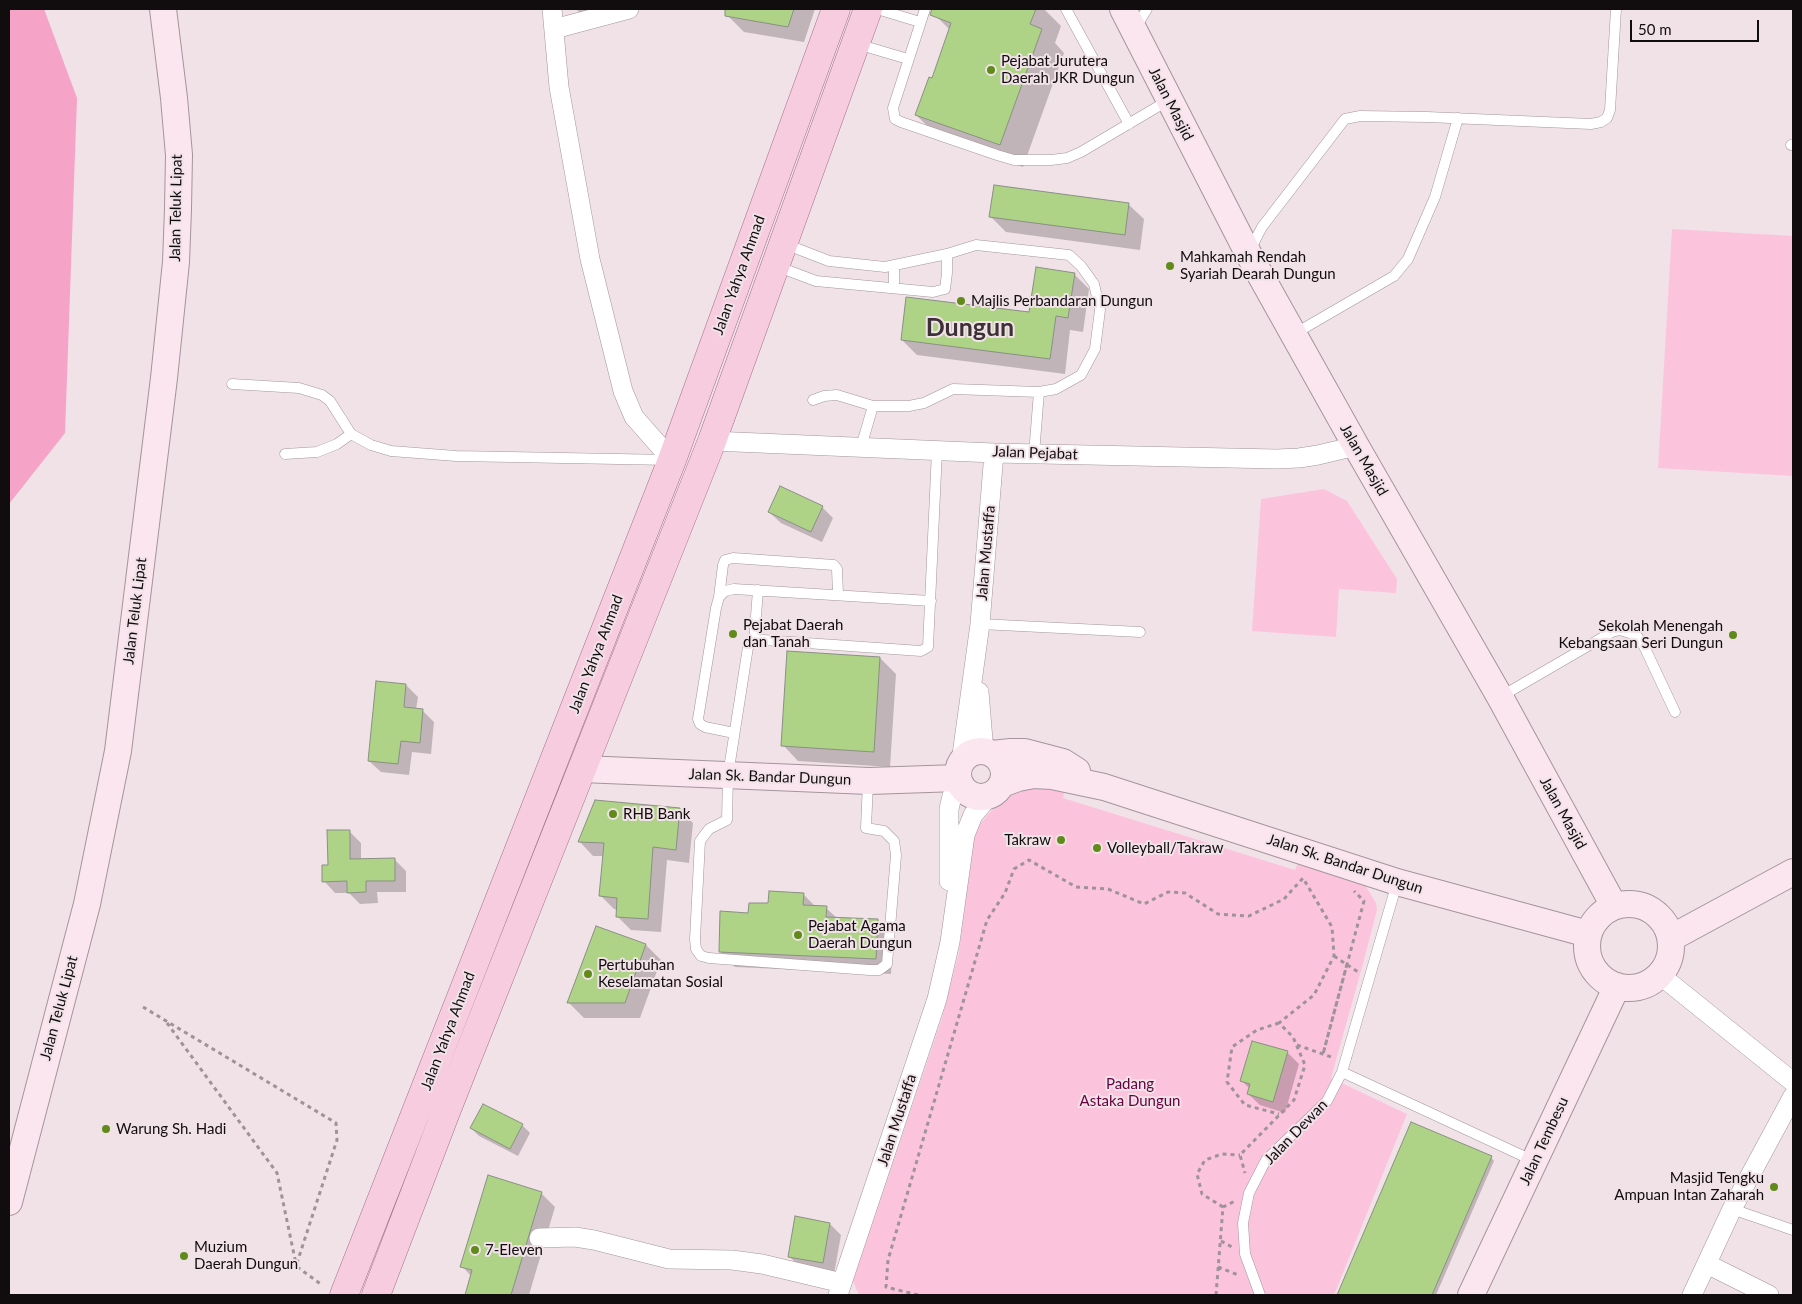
<!DOCTYPE html>
<html>
<head>
<meta charset="utf-8">
<style>
  body { margin:0 }
  #map { position:relative; width:1802px; height:1304px; overflow:hidden; background:#f1e2e8; font-family:Lato,sans-serif }
  canvas { display:block }
  .frame { position:absolute; inset:0; border:10px solid #110c0e; pointer-events:none }
  .scale { position:absolute; left:1630px; top:20px; width:129px; height:22px; box-sizing:border-box; border:2px solid #110c0e; border-top:0; padding-left:6px; font-size:15px; line-height:18px; white-space:nowrap; color:#110c0e; -webkit-text-stroke:4px #f1e2e8; paint-order:stroke }
</style>
</head>
<body>
<div id="map">
<canvas width="1802" height="1304"></canvas>
<div class="frame"></div>
<div class="scale">50 m</div>
</div>
<script>
const c = document.querySelector('canvas').getContext('2d');
c.lineJoin = 'round';
function fill(path, color) { c.fillStyle = color; c.fill(path, 'evenodd'); }
const toPath = rows => new Path2D(rows.map(r => 'M' + r).join(''));
function stroke(path, color, width, dash) { c.strokeStyle = color; c.lineWidth = width; c.lineCap = dash ? 'butt' : 'round'; c.setLineDash(dash || []); c.stroke(path); }
function write(font, color, halo, rows, align = 'center') {
  c.font = font + ' Lato,sans-serif'; c.lineWidth = 4; c.setLineDash([]); c.textBaseline = 'middle'; c.strokeStyle = halo; c.fillStyle = color; for (const [text, x, y, turn = 0] of rows) {
    c.save(); c.translate(x, y); c.rotate((+turn || 0) * Math.PI / 180); c.textAlign = isNaN(turn) ? turn : align; if (halo) c.strokeText(text, 0, 0); c.fillText(text, 0, 0); c.restore();
  }
}
fill(toPath([
  [1672,229,1793,236,1793,476,1658,468],
  [1324,489,1347,501,1397,579,1396,593,1339,589,1336,637,1252,631,1261,499],
  [1037,784,1065,788,1063,798,1295,870,1299,860,1362,880,1376,903,1377,910,1361,971,1331,1078,1407,1114,1334,1295,860,1295,858,1293,853,1281,941,1021,959,952,974,836,980,824,989,813,1007,797]
]), '#fcc4dc');
fill(toPath([
  [9,9,44,9,77,98,65,433,9,504]
]), '#f6a3c8');
fill(toPath([
  [576,9,618,9,585,18],
  [731,9,815,9,804,42,744,32,728,16],
  [940,9,1044,9,1061,26,1055,43,1064,53,1023,167,940,138,916,115,932,79,950,30,937,17],
  [1128,204,1144,219,1140,250,1006,232,991,217],
  [1074,274,1089,289,1083,332,1070,330,1065,374,917,355,902,340,1030,313],
  [822,507,833,518,822,542,781,523,769,512],
  [788,652,880,658,896,674,890,767,798,761,783,745],
  [377,682,406,685,418,697,416,710,423,711,434,722,431,754,412,752,409,775,381,772,369,761],
  [679,809,693,823,689,863,667,860,661,932,631,930,617,916,618,910,614,909,601,896,604,856,593,856,580,842],
  [349,831,361,843,361,860,394,859,406,871,406,892,377,892,378,903,360,904,349,893,335,893,324,881,329,866],
  [803,894,816,907,826,908,837,918,878,920,893,936,891,974,735,967,720,951,750,914,769,905],
  [646,945,661,960,640,1018,584,1018,568,1002],
  [1287,1052,1299,1064,1285,1113,1260,1105,1248,1094,1250,1089,1242,1081],
  [1412,1124,1491,1157,1494,1161,1436,1295,1338,1295],
  [522,1125,530,1133,518,1156,479,1136,471,1128],
  [541,1193,555,1207,529,1295,466,1295,471,1276,462,1266],
  [830,1224,841,1235,834,1274,801,1268,789,1256]
]), '#0003');
const building = toPath([
  [725,9,794,9,788,27,725,16,725,9],
  [932,9,1036,9,1030,24,1042,29,1000,145,915,115,929,77,932,78,951,23,930,15,932,9],
  [994,185,1129,203,1125,235,989,217,994,185],
  [1036,267,1075,273,1068,318,1056,316,1050,359,901,340,906,297,1029,312,1036,267],
  [780,486,823,506,811,532,768,512,780,486],
  [787,651,880,657,874,752,781,746,787,651],
  [376,681,406,684,404,707,423,709,420,743,401,741,398,764,368,761,376,681],
  [595,800,680,808,676,850,653,847,648,919,616,917,617,898,599,896,604,843,578,842,595,800],
  [327,830,350,830,350,859,395,858,395,881,366,881,366,892,347,893,347,881,322,882,322,865,328,865,327,830],
  [769,891,804,893,803,905,827,906,826,917,878,919,876,959,719,952,720,911,748,913,749,903,768,903,769,891],
  [596,926,646,944,625,1003,567,1003,596,926],
  [1252,1041,1288,1051,1273,1102,1247,1094,1250,1084,1240,1081,1252,1041],
  [483,1104,523,1124,510,1149,470,1128,483,1104],
  [1411,1122,1492,1156,1432,1295,1337,1295,1411,1122],
  [488,1175,542,1192,511,1295,465,1295,472,1270,460,1267,488,1175],
  [795,1216,830,1223,823,1263,788,1257,795,1216]
]);
fill(building, '#aed286');
stroke(building, '#898f84', 1);
const lane = toPath([
  [877,9,920,22],
  [925,9,893,108,895,119,901,122,997,155,1014,160,1051,160,1067,158,1081,152,1169,100],
  [1066,9,1129,124],
  [1136,27,1147,9],
  [857,44,908,59],
  [1791,145,1793,145],
  [1250,250,1262,227,1345,119,1360,116,1427,117,1591,124,1601,122,1607,118,1610,110,1616,9],
  [776,266,816,281,933,292,945,289,947,273,947,254,885,267,829,261,785,244],
  [894,288,894,265],
  [1294,334,1394,276,1408,259,1435,197,1458,118],
  [232,384,299,388,322,395,330,401,351,434,371,445,391,451,456,456,671,460],
  [813,400,824,396,837,395,873,406],
  [861,447,873,406,909,406,924,403,953,389,1039,392,1056,389,1081,375,1095,349,1100,310,1094,284,1081,266,1069,255,976,245,947,254],
  [285,454,317,452,337,444,351,434],
  [1034,454,1039,392],
  [719,597,723,565,725,560,733,558,834,565,837,569,838,594],
  [980,624,1140,632],
  [754,642,758,590],
  [1500,697,1612,632,1620,630,1636,635,1643,644,1675,712],
  [734,733,705,727,700,724,698,719,716,608,719,597,725,591,734,589,931,601],
  [868,782,866,828,884,831,894,841,896,855,887,964,879,970,869,970,709,958,701,956,696,949,695,939,700,841,709,829,727,820,728,775,748,647,754,642,763,640,921,651,928,647,937,450],
  [1342,1072,1534,1161],
  [1732,1209,1793,1230],
  [1260,1295,1245,1254,1243,1223,1249,1193,1266,1160,1327,1101,1342,1072,1397,883]
]);
const street = toPath([
  [552,9,559,87,590,259,623,391,634,417,672,460],
  [554,29,629,9],
  [712,441,994,453,1277,459,1299,458,1318,455,1356,446],
  [979,692,984,752],
  [961,762,980,624,994,453],
  [949,881,949,809,952,796,960,786],
  [1660,975,1793,1082],
  [539,1238,575,1237,594,1240,669,1259,732,1260,762,1264,842,1283],
  [1707,1264,1769,1295],
  [838,1295,937,999,950,942,965,835,973,815,990,795],
  [1692,1295,1732,1209,1793,1096]
]);
const secondary = toPath([
  [1123,9,1248,253,1356,446,1500,697,1614,906],
  '958 774a23 23 0 1 1 46 0a23 23 0 1 1-46 0Z',
  [992,754,1011,752,1025,752,1063,762,1077,771],
  [582,769,869,781,958,778],
  [1002,784,1018,778,1034,775,1052,776,1104,787,1397,882,1588,934],
  '1587 946a42 42 0 1 1 84 0a42 42 0 1 1-84 0Z',
  [1671,938,1793,872],
  [9,1202,87,904,118,751,164,378,176,262,178,209,179,155,174,98,163,9],
  [1471,1295,1617,986]
]);
const primary = toPath([
  [344,1295,672,460,836,9],
  [376,1295,447,1109,712,441,868,9]
]);
stroke(lane, '#a3959b', 11);
stroke(street, '#a3959b', 20);
stroke(secondary, '#a3959b', 28);
stroke(primary, '#a37388', 29);
stroke(toPath([
  [1334,956,1358,972],
  [1347,964,1323,1054,1364,901,1354,891],
  [143,1007,336,1123,337,1140,296,1266,322,1285],
  [167,1023,277,1173,296,1264],
  [1279,1023,1257,1030,1232,1047,1227,1082,1245,1105,1279,1114],
  [1297,1045,1334,1058],
  [1223,1207,1202,1194,1197,1174,1205,1160,1222,1154,1240,1155],
  [1221,1241,1232,1247],
  [1218,1267,1238,1275],
  [918,1295,886,1287,888,1260,987,920,1005,893,1014,869,1029,860,1076,887,1108,889,1144,904,1168,892,1185,893,1218,914,1249,916,1284,899,1303,878,1332,927,1334,956,1314,995,1279,1023,1293,1037,1305,1065,1294,1100,1240,1155,1245,1173],
  [1216,1295,1223,1207,1235,1201]
]), '#9e9397', 3, [4, 4]);
stroke(lane, '#fff', 10);
stroke(street, '#fff', 19);
stroke(secondary, '#fbe6ef', 26);
stroke(primary, '#f7ccdf', 28);
for (const [x, y, r, color] of [
  [991,70,5,"#608b1b"],
  [1170,266,5,"#608b1b"],
  [961,301,5,"#608b1b"],
  [733,634,5,"#608b1b"],
  [1733,635,5,"#608b1b"],
  [613,814,5,"#608b1b"],
  [1061,840,5,"#608b1b"],
  [1097,848,5,"#608b1b"],
  [798,935,5,"#608b1b"],
  [588,974,5,"#608b1b"],
  [106,1129,5,"#608b1b"],
  [1774,1187,5,"#608b1b"],
  [475,1250,5,"#608b1b"],
  [184,1256,5,"#608b1b"]
]) { const dot = new Path2D(); dot.arc(x, y, r, 0, 2 * Math.PI); c.fillStyle = color; c.fill(dot); stroke(dot, '#f1e2e8', 2); }
write('15px', '#110c0e', '#f1e2e8', [
  ["Pejabat Jurutera",1001,61],
  ["Daerah JKR Dungun",1001,78],
  ["Mahkamah Rendah",1180,257],
  ["Syariah Dearah Dungun",1180,274],
  ["Majlis Perbandaran Dungun",971,301],
  ["Pejabat Daerah",743,625],
  ["dan Tanah",743,642],
  ["Sekolah Menengah",1723,626,"right"],
  ["Kebangsaan Seri Dungun",1723,643,"right"],
  ["RHB Bank",623,814],
  ["Takraw",1051,840,"right"],
  ["Volleyball/Takraw",1107,848],
  ["Pejabat Agama",808,926],
  ["Daerah Dungun",808,943],
  ["Pertubuhan",598,965],
  ["Keselamatan Sosial",598,982],
  ["Warung Sh. Hadi",116,1129],
  ["Masjid Tengku",1764,1178,"right"],
  ["Ampuan Intan Zaharah",1764,1195,"right"],
  ["Muzium",194,1247],
  ["Daerah Dungun",194,1264],
  ["7-Eleven",485,1250]
], 'left');
write('15px', '#110c0e', '#f1e2e8', [
  ["Jalan Masjid",1171,104,63],
  ["Jalan Teluk Lipat",176,208,-89],
  ["Jalan Yahya Ahmad",739,275,-70],
  ["Jalan Pejabat",1035,453,2],
  ["Jalan Masjid",1364,460,60],
  ["Jalan Mustaffa",986,553,-85],
  ["Jalan Teluk Lipat",135,611,-83],
  ["Jalan Yahya Ahmad",596,654,-69],
  ["Jalan Sk. Bandar Dungun",770,777,2],
  ["Jalan Masjid",1563,813,61],
  ["Jalan Sk. Bandar Dungun",1345,864,18],
  ["Jalan Teluk Lipat",59,1008,-75],
  ["Jalan Yahya Ahmad",448,1031,-69],
  ["Jalan Mustaffa",897,1120,-72],
  ["Jalan Dewan",1296,1132,-46],
  ["Jalan Tembesu",1544,1141,-65]
]);
write('15px', '#66013f', '#f1e2e8', [
  ["Padang",1130,1084],
  ["Astaka Dungun",1130,1101]
]);
write('bold 25px', '#3c3136', '#f1e2e8', [
  ["Dungun",970,328]
]);
</script>
</body>
</html>
